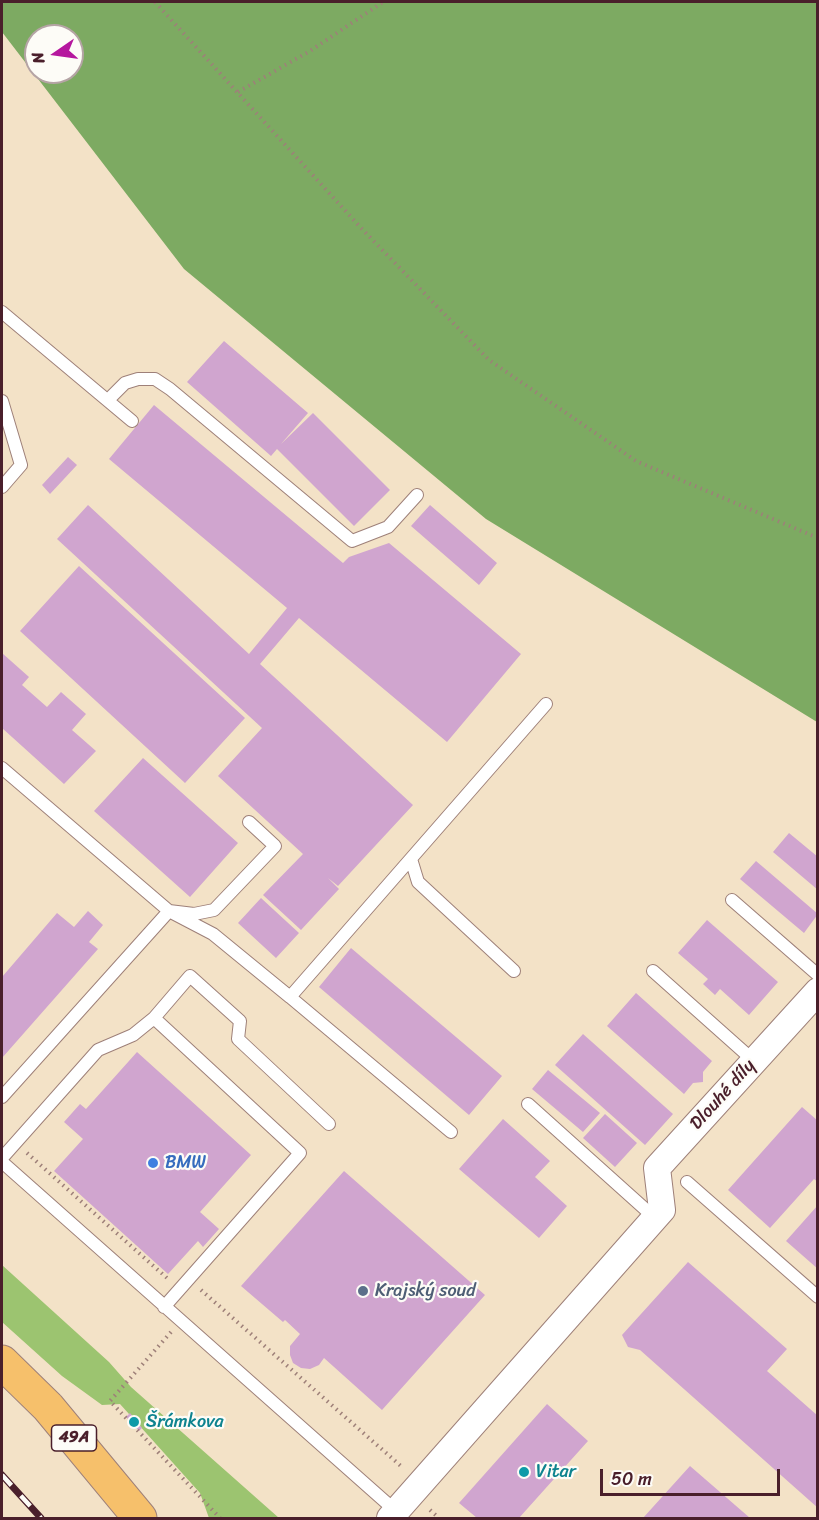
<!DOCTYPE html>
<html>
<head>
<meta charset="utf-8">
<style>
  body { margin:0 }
  #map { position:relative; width:819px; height:1520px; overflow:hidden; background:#f3e2c7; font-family:Sriracha,sans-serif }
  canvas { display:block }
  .frame { position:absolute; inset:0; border:3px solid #4a1f2b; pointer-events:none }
  .north { position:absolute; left:24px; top:24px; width:60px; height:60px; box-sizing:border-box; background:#fdfcf7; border:2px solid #b5a4a5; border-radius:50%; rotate:257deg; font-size:16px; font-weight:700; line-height:24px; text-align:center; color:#4a1f2b }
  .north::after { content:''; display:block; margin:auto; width:21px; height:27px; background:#b5179e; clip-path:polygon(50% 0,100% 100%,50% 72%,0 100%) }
  .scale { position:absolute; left:600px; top:1469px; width:180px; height:27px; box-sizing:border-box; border:3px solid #4a1f2b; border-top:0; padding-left:8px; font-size:18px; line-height:21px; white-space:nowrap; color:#4a1f2b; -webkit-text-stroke:4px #fdfcf7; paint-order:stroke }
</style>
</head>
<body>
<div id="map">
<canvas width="819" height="1520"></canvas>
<div class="frame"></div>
<div class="north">N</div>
<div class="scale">50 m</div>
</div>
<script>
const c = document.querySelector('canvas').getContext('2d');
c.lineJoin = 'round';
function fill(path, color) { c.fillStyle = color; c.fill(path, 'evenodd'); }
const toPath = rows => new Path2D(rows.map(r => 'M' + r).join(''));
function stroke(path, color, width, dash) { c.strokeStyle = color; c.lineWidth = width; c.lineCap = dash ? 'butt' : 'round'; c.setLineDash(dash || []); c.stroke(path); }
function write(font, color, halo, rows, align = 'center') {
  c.font = font + ' Sriracha,sans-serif'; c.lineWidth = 4.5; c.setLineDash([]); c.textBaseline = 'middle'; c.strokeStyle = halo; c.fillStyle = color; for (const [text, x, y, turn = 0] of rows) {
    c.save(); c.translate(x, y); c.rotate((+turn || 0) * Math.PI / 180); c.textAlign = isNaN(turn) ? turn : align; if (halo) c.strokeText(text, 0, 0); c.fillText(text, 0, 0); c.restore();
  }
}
fill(toPath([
  [2,1265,109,1362,131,1387,279,1518,209,1518,200,1493,120,1404,102,1405,62,1376,2,1322]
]), '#9cc470');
fill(toPath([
  [2,2,817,2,817,722,486,519,184,269,2,32],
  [36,36,72,36,72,72,36,72]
]), '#7daa62');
fill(toPath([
  [224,341,308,413,281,444,313,413,390,490,354,526,277,449,271,456,187,382],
  [154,405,343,563,349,557,389,543,521,654,447,742,299,618,260,664,413,805,338,886,328,878,339,889,301,930,263,895,303,854,218,776,262,728,57,539,88,505,249,654,287,608,109,459],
  [68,457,77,465,50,494,42,485],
  [430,505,497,563,479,585,411,526],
  [79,566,245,718,185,783,20,631],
  [2,653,29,677,22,685,47,707,61,692,86,714,72,730,96,751,64,784,2,728],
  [143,758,238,843,190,897,94,811],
  [789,833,818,857,818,890,773,852],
  [756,861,818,914,804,933,740,879],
  [261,898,299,933,276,958,238,923],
  [88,911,103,925,89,942,98,949,2,1058,2,977,57,913,74,927],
  [707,920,778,982,749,1015,720,989,715,995,703,984,708,979,678,953],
  [351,948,502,1076,469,1115,319,987],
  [636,993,712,1061,703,1072,703,1082,693,1083,684,1094,607,1026],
  [583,1034,673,1114,645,1145,555,1065],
  [137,1052,251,1155,200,1212,219,1229,203,1247,198,1241,168,1274,54,1171,83,1139,64,1122,80,1104,86,1109],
  [548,1070,600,1113,583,1132,532,1089],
  [802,1107,818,1121,818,1182,814,1179,770,1228,728,1190],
  [605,1114,637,1143,615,1167,583,1138],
  [503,1119,550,1161,535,1177,567,1206,539,1238,459,1169],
  [344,1171,485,1295,382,1410,324,1358,319,1365,310,1369,301,1368,293,1363,290,1355,290,1346,300,1334,285,1320,283,1322,241,1286],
  [818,1205,818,1269,786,1241],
  [688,1262,787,1349,767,1371,818,1416,818,1508,640,1350,628,1347,622,1335],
  [547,1404,588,1441,519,1518,477,1518,459,1503],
  [130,1413,142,1428,139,1431,126,1417],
  [690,1466,750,1518,643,1518]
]), '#d0a5cf');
const lane = toPath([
  [2,312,132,421],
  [108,400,125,383,138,379,155,379,170,389,352,541,388,527,417,495],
  [2,401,21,465,2,487],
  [2,768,169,911,194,914,214,910,275,846,249,822],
  [411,859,418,882,514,971],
  [732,900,818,975],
  [653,971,754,1061],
  [290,997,451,1132],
  [154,1018,190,976,240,1021,238,1039,329,1124],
  [2,1097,169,911,213,934,290,997,546,704],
  [528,1104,655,1218],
  [2,1158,98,1050,133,1035,154,1018,300,1153,164,1307],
  [2,1162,398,1513],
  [687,1182,818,1297]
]);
const street = toPath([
  [390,1518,662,1210,657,1168,818,991]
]);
const primary = toPath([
  [2,1362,48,1407,140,1518]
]);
stroke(lane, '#9e8079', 14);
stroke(street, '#9e8079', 28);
stroke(primary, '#9e8079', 35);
stroke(toPath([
  [155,2,361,228,489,360,636,461,818,538],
  [238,92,310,51,383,2],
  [27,1153,167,1278],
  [201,1290,402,1467],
  [171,1332,110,1401,220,1518],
  [430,1510,439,1518]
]), '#9e8079', 4, [1.5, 4.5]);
stroke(lane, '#fff', 12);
stroke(street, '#fff', 26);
stroke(primary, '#f6c06b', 33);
const rail = toPath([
  [2,1475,41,1518]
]);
stroke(rail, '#4a1f2b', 7);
stroke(rail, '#fdfcf7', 4.5, [14]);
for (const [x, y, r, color] of [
  [153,1163,6,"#3f7fe0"],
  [363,1291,6,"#5c6f8a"],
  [134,1422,6,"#0f9aa8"],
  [524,1472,6,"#0f9aa8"]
]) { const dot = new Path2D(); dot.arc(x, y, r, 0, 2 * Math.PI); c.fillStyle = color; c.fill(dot); stroke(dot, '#fdfcf7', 2); }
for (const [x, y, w] of [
  [74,1438,45]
]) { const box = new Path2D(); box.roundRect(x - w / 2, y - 13, w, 26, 4.5); c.fillStyle = '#fdfcf7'; c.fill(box); stroke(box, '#4a1f2b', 1.5); }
write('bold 16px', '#4a1f2b', null, [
  ["49A",74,1438]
]);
write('18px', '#4a1f2b', '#fdfcf7', [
  ["Dlouhé díly",723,1095,-48]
]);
write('18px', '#366cbe', '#fdfcf7', [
  ["BMW",165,1163]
], 'left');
write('18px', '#4e5e75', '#fdfcf7', [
  ["Krajský soud",375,1291]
], 'left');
write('18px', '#0d838f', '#fdfcf7', [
  ["Šrámkova",146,1422],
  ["Vitar",536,1472]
], 'left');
</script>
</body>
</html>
